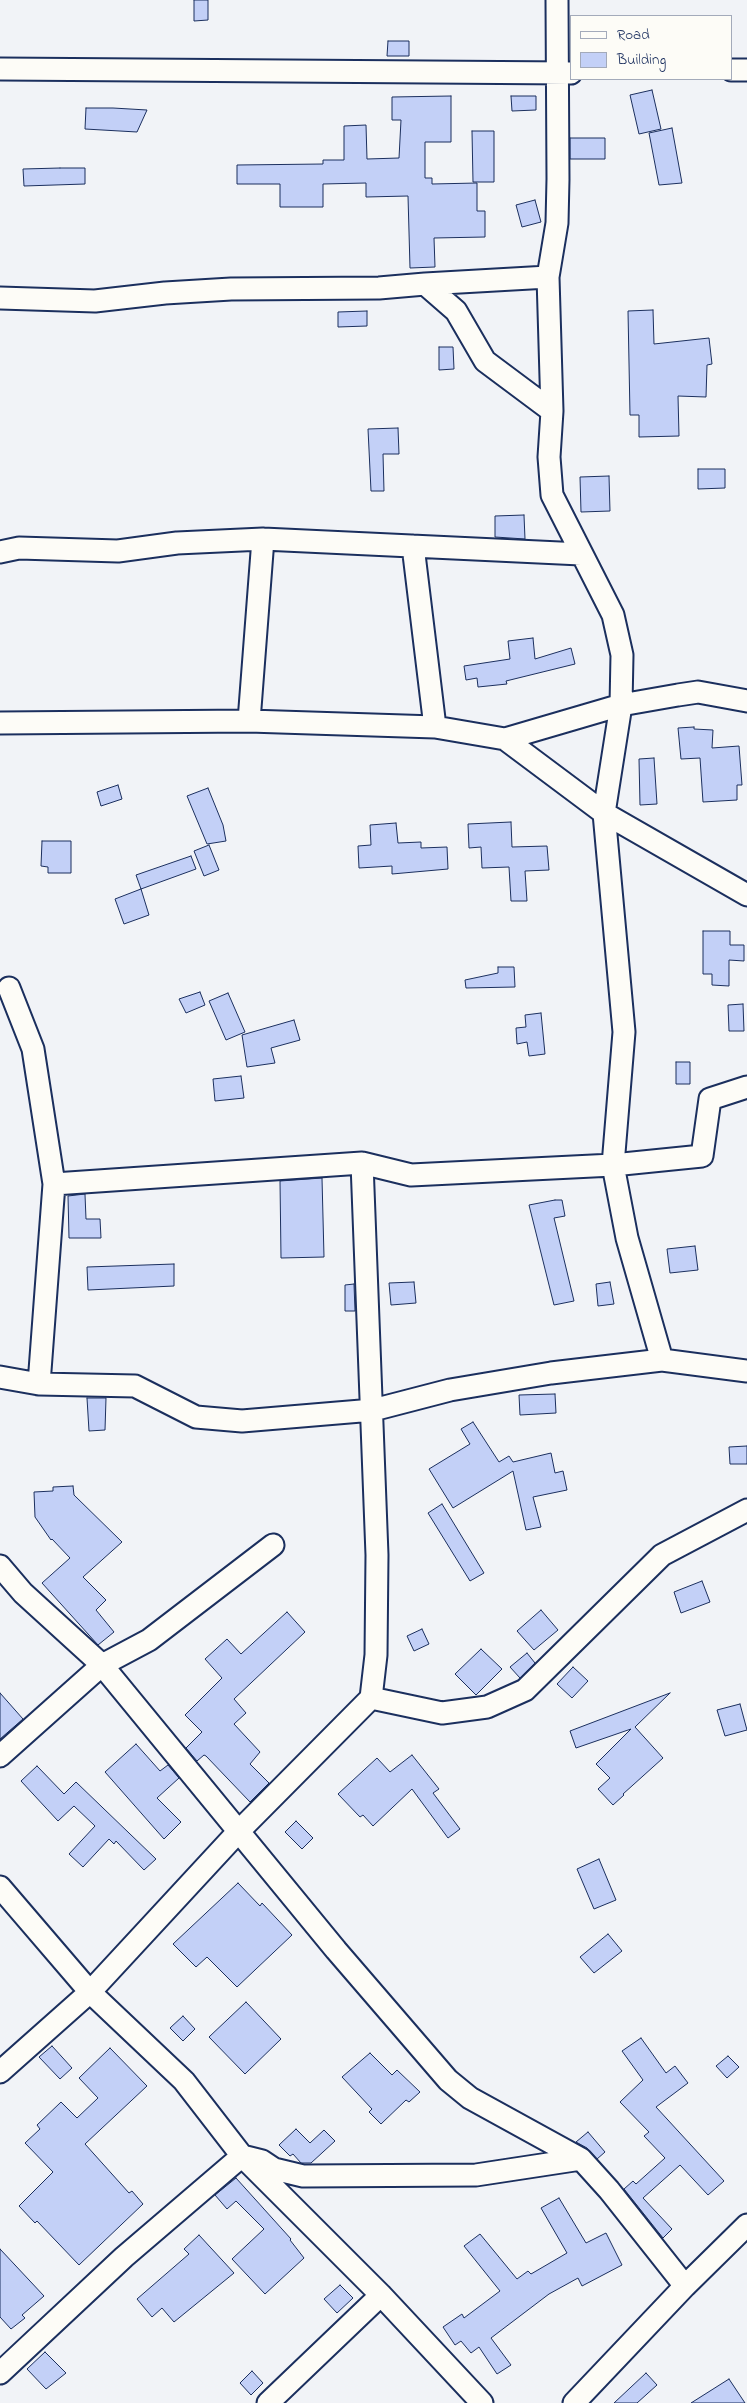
<!DOCTYPE html>
<html>
<head>
<meta charset="utf-8">
<style>
  body { margin:0 }
  #map { position:relative; width:747px; height:2403px; overflow:hidden; background:#f1f3f7; font-family:"Indie Flower",sans-serif }
  canvas { display:block }
  .legend { position:absolute; left:570px; top:15px; width:162px; height:65px; box-sizing:border-box; background:#fdfcf7; border:1px solid #a3aaba; margin:0; padding:6px 9px; list-style:none; font-size:15px; color:#1b2f5e }
  .legend li { display:flex; align-items:center; gap:10px; height:25px }
  .legend b { width:25px; border:1px solid #a3aaba }
</style>
</head>
<body>
<div id="map">
<canvas width="747" height="2403"></canvas>
<ul class="legend">
<li><b style="height:6px;background:#fdfcf7"></b>Road</li>
<li><b style="height:14px;background:#c3d0f7"></b>Building</li>
</ul>
</div>
<script>
const c = document.querySelector('canvas').getContext('2d');
c.lineJoin = 'round';
function fill(path, color) { c.fillStyle = color; c.fill(path, 'evenodd'); }
const toPath = rows => new Path2D(rows.map(r => 'M' + r).join(''));
function stroke(path, color, width, dash) { c.strokeStyle = color; c.lineWidth = width; c.lineCap = dash ? 'butt' : 'round'; c.setLineDash(dash || []); c.stroke(path); }
const building = toPath([
  [194,0,208,0,208,20,194,21,194,0],
  [388,41,409,41,409,56,387,56,388,41],
  [652,90,661,129,639,134,630,95,652,90],
  [451,96,451,142,425,142,425,178,432,178,432,184,477,183,477,211,485,211,485,237,434,238,435,267,410,268,408,196,366,197,366,183,323,184,323,207,280,207,280,184,237,184,237,165,323,164,323,160,344,160,344,126,366,125,367,159,399,158,401,120,392,120,392,97,451,96],
  [511,96,536,96,536,110,512,111,511,96],
  [86,108,113,108,147,110,137,132,85,129,86,108],
  [672,128,682,183,659,185,649,133,672,128],
  [472,131,494,131,494,182,473,182,472,131],
  [570,138,605,138,605,159,570,159,570,138],
  [60,168,85,168,85,184,24,186,23,169,60,168],
  [535,200,541,222,522,227,516,205,535,200],
  [653,310,654,344,709,338,712,364,707,365,706,397,678,396,679,436,639,437,639,415,630,415,628,311,653,310],
  [367,311,367,326,338,327,338,312,367,311],
  [439,347,453,347,454,369,439,370,439,347],
  [398,428,399,454,383,454,384,491,371,491,368,429,398,428],
  [698,469,725,469,725,488,698,489,698,469],
  [609,476,610,511,581,512,580,477,609,476],
  [524,515,525,539,495,537,495,516,524,515],
  [533,638,535,659,571,648,575,664,506,681,507,684,478,687,477,678,466,680,464,666,510,659,508,641,533,638],
  [694,727,694,729,713,730,712,748,739,746,742,785,737,785,737,800,703,802,700,758,681,759,678,728,694,727],
  [654,758,657,804,640,805,639,759,654,758],
  [118,785,122,799,101,806,97,792,118,785],
  [208,788,223,825,226,841,207,844,187,796,208,788],
  [511,822,512,847,547,846,549,870,525,871,527,901,511,901,509,867,482,868,481,847,469,848,468,824,511,822],
  [396,823,398,843,421,842,421,848,447,847,448,869,392,874,392,866,359,868,358,846,371,845,370,825,396,823],
  [42,841,71,841,71,873,48,873,48,867,41,866,42,841],
  [209,845,219,870,204,876,194,851,209,845],
  [191,856,196,869,141,889,136,875,191,856],
  [141,889,149,915,124,924,115,899,141,889],
  [703,931,730,931,730,945,744,945,744,961,729,960,729,986,712,985,712,974,703,974,703,931],
  [498,967,514,967,515,987,466,988,465,980,498,973,498,967],
  [200,992,205,1005,186,1013,179,999,200,992],
  [228,993,245,1032,226,1040,209,1001,228,993],
  [743,1004,744,1031,729,1031,728,1005,743,1004],
  [541,1013,545,1054,529,1056,527,1042,517,1044,516,1028,526,1027,525,1015,541,1013],
  [294,1020,300,1040,271,1048,275,1063,247,1067,242,1035,294,1020],
  [676,1062,690,1062,690,1084,676,1084,676,1062],
  [241,1076,244,1098,215,1101,213,1079,241,1076],
  [322,1178,324,1257,281,1258,280,1181,322,1178],
  [85,1194,86,1219,100,1219,101,1238,69,1238,68,1196,85,1194],
  [555,1200,562,1200,565,1216,554,1218,574,1301,554,1305,529,1205,555,1200],
  [695,1246,698,1270,670,1273,667,1249,695,1246],
  [174,1264,174,1286,88,1290,87,1267,174,1264],
  [414,1282,416,1303,391,1305,389,1283,414,1282],
  [610,1282,614,1304,598,1306,596,1284,610,1282],
  [354,1284,355,1311,345,1311,345,1285,354,1284],
  [555,1394,556,1413,520,1415,519,1395,555,1394],
  [87,1398,106,1398,105,1430,89,1431,87,1398],
  [473,1422,499,1462,509,1456,513,1462,551,1453,555,1473,563,1471,567,1490,533,1497,541,1527,526,1530,513,1471,453,1508,429,1469,470,1444,461,1429,473,1422],
  [747,1446,747,1464,730,1464,729,1447,747,1446],
  [73,1486,74,1495,122,1542,83,1577,106,1600,96,1610,114,1632,98,1645,42,1583,70,1558,52,1539,51,1540,35,1517,34,1492,53,1491,53,1487,73,1486],
  [442,1504,484,1573,470,1581,428,1513,442,1504],
  [702,1581,710,1602,681,1613,674,1592,702,1581],
  [541,1610,558,1630,534,1650,517,1631,541,1610],
  [287,1612,305,1632,234,1699,246,1713,234,1724,260,1752,250,1764,269,1783,250,1802,206,1756,204,1755,197,1761,186,1748,202,1732,185,1715,222,1678,205,1659,227,1639,241,1654,287,1612],
  [422,1629,429,1644,414,1651,407,1636,422,1629],
  [481,1649,502,1669,476,1695,455,1674,481,1649],
  [527,1653,535,1663,520,1678,510,1667,527,1653],
  [573,1667,588,1681,572,1698,557,1684,573,1667],
  [0,1693,23,1719,0,1739,0,1693],
  [670,1693,635,1727,663,1758,623,1794,624,1795,613,1805,598,1789,610,1778,596,1764,631,1729,576,1748,570,1731,670,1693],
  [740,1704,747,1730,725,1736,717,1710,740,1704],
  [136,1744,160,1771,168,1765,179,1778,157,1798,181,1822,164,1839,105,1772,136,1744],
  [412,1755,439,1789,433,1793,460,1829,448,1838,412,1789,373,1826,363,1815,360,1817,338,1794,377,1758,390,1772,412,1755],
  [37,1766,64,1794,76,1782,156,1859,144,1870,116,1841,114,1844,109,1839,83,1867,69,1854,95,1826,74,1806,58,1821,21,1781,37,1766],
  [296,1821,313,1838,302,1849,285,1832,296,1821],
  [599,1859,616,1900,594,1909,577,1869,599,1859],
  [238,1883,260,1906,262,1903,292,1935,237,1987,207,1957,196,1967,173,1944,238,1883],
  [608,1934,622,1951,594,1973,580,1957,608,1934],
  [246,2002,281,2039,245,2074,209,2037,246,2002],
  [183,2016,195,2029,183,2041,170,2028,183,2016],
  [641,2038,666,2073,675,2066,688,2083,656,2107,724,2181,708,2195,680,2165,643,2198,672,2229,663,2238,624,2189,633,2181,636,2184,665,2158,644,2136,649,2132,620,2102,643,2080,622,2051,641,2038],
  [52,2046,72,2068,60,2079,39,2057,52,2046],
  [110,2048,147,2086,85,2144,129,2193,132,2191,143,2204,79,2265,37,2221,35,2223,19,2206,53,2172,25,2143,40,2129,37,2125,61,2102,77,2118,98,2098,79,2078,110,2048],
  [370,2053,392,2075,397,2070,420,2092,409,2102,406,2100,381,2124,369,2112,372,2109,342,2077,370,2053],
  [728,2056,739,2067,727,2078,716,2066,728,2056],
  [296,2129,310,2143,324,2130,335,2141,311,2163,301,2163,293,2154,290,2156,279,2145,296,2129],
  [588,2132,605,2152,597,2159,587,2148,576,2142,588,2132],
  [236,2178,291,2239,290,2240,304,2258,265,2294,232,2259,264,2229,236,2201,227,2209,215,2195,236,2178],
  [559,2198,586,2243,606,2233,622,2265,582,2286,578,2278,549,2294,491,2338,511,2365,497,2374,479,2347,471,2353,461,2341,455,2345,443,2327,462,2314,464,2318,500,2291,464,2246,480,2234,517,2279,528,2271,531,2274,567,2253,541,2208,559,2198],
  [199,2235,234,2273,174,2322,162,2308,152,2317,137,2299,189,2254,184,2249,199,2235],
  [0,2249,44,2296,22,2315,25,2318,11,2329,0,2317,0,2249],
  [340,2285,353,2298,337,2313,324,2299,340,2285],
  [45,2352,66,2373,46,2389,27,2369,45,2352],
  [252,2371,263,2383,251,2395,240,2383,252,2371],
  [646,2373,657,2385,637,2403,614,2403,646,2373],
  [729,2379,745,2403,691,2403,729,2379]
]);
fill(building, '#c3d0f7');
stroke(building, '#1b2f5e', 1);
const street = toPath([
  [0,69,571,73],
  [731,70,747,70],
  [425,284,548,277],
  [0,298,95,301,165,293,231,289,379,288,425,284,456,311,485,361,552,411,549,457,552,495,613,615,622,655,621,705,604,813,624,1032,613,1165,627,1238,662,1360],
  [552,411,548,277,557,223,558,179,557,0],
  [413,546,435,727],
  [0,552,19,548,118,551,177,543,263,539,581,554],
  [249,721,263,539],
  [0,723,249,721,435,727,505,739,621,705,678,695,698,692,747,701],
  [505,739,604,813,747,895],
  [9,988,33,1049,54,1184,39,1384],
  [54,1184,362,1163,411,1175,613,1165,702,1156,710,1099,747,1087],
  [0,1377,39,1384,135,1386,196,1417,242,1421,373,1410,450,1390,551,1373,662,1360,747,1371],
  [0,1566,23,1593,102,1665,336,1950,448,2080,470,2098,581,2159,609,2190,685,2286],
  [371,1698,442,1713,487,1707,525,1690,662,1555,747,1510],
  [0,1756,102,1665,149,1640,273,1545],
  [0,1887,90,1992,184,2081,242,2156,381,2295,482,2403],
  [0,2072,90,1992,238,1832,371,1698,376,1655,377,1555,362,1163],
  [0,2373,124,2257,242,2156,262,2161,274,2169,303,2176,476,2175,581,2159],
  [268,2403,381,2295],
  [574,2403,685,2286,747,2225]
]);
stroke(street, '#1b2f5e', 25);
stroke(street, '#fdfcf7', 21);
</script>
</body>
</html>
